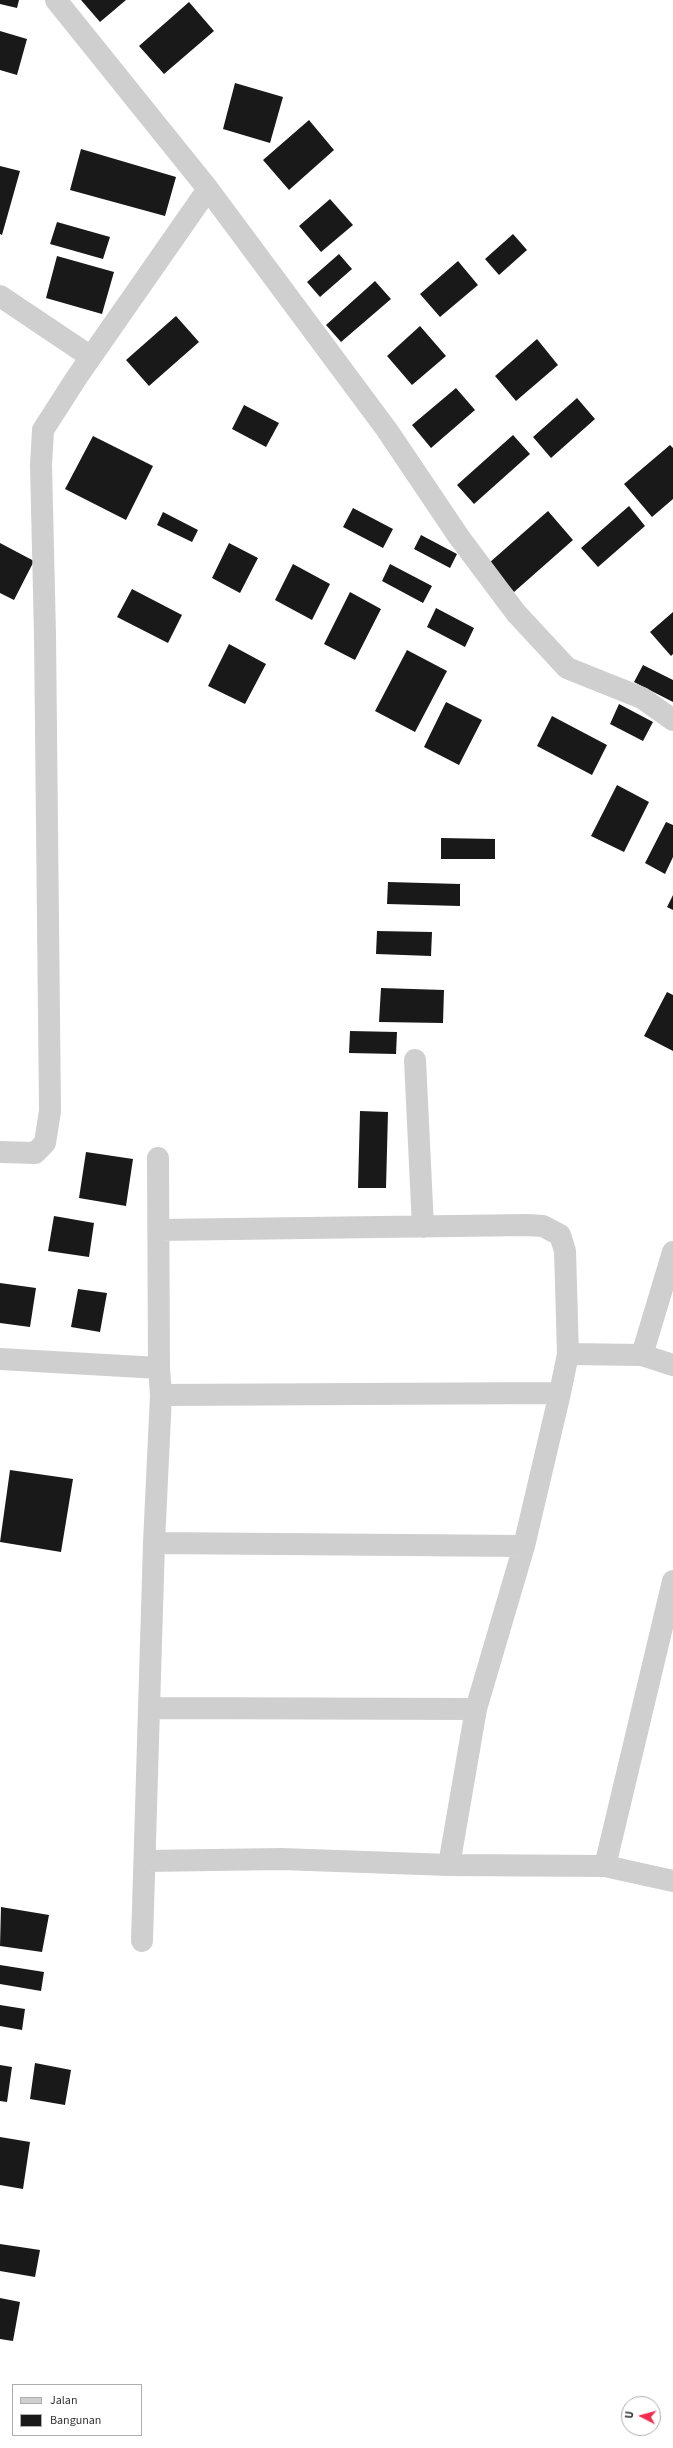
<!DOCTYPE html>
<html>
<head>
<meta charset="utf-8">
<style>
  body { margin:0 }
  #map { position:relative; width:673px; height:2448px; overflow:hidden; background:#fff; font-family:"Source Sans 3",sans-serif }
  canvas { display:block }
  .legend { position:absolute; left:12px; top:2384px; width:130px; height:52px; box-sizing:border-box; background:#fff; border:1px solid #adadad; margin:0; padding:5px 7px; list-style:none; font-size:12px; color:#323232 }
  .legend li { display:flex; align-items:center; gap:8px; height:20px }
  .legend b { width:20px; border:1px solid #adadad }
  .north { position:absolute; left:621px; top:2396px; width:40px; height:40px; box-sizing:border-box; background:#fff; border:1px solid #adadad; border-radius:50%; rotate:276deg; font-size:11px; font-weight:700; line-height:16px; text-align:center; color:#323232 }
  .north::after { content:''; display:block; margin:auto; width:14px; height:18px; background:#f12c4f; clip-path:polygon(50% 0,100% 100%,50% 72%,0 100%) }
</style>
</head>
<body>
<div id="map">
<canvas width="673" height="2448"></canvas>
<ul class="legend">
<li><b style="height:5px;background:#cfcfcf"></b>Jalan</li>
<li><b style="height:11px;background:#191919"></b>Bangunan</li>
</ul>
<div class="north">U</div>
</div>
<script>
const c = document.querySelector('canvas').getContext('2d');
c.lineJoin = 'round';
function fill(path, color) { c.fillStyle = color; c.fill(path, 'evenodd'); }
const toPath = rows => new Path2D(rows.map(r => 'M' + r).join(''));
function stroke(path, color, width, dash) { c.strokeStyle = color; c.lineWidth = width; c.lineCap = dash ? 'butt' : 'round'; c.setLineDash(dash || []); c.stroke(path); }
fill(toPath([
  [0,0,19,0,17,8,0,4],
  [81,0,126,0,100,22],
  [189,2,214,31,164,74,139,46],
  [0,31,27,39,17,75,0,70],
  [235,83,283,97,270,143,223,129],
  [309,120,334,150,289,190,263,160],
  [81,149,176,177,165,216,70,190],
  [0,166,20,171,2,235,0,234],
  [330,199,353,225,321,252,299,226],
  [57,222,110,237,103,259,50,244],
  [513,234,527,250,499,275,485,259],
  [339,254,352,269,320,297,307,282],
  [57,256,114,272,102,314,46,298],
  [458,261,478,285,440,317,420,294],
  [375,281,391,299,341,342,326,325],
  [176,316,199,342,149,386,126,360],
  [420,326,446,356,412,385,387,356],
  [537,339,558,365,516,401,495,376],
  [456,388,475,410,431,448,412,425],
  [577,398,595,419,551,458,533,437],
  [244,405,279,423,266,447,232,429],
  [513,435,530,454,474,504,457,485],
  [93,436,153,466,126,520,65,489],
  [670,445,673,448,673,499,652,517,624,484],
  [629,506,645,526,598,567,581,548],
  [353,508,393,529,383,548,343,527],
  [548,511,573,540,514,592,489,563],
  [163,512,198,530,192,542,157,525],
  [421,535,457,554,450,568,414,549],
  [0,543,34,561,14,600,0,593],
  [229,543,258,558,240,593,212,578],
  [293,564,330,584,312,620,275,600],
  [390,564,432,586,423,603,382,581],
  [132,589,182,615,168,643,117,617],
  [350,592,381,609,355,660,324,644],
  [436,608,474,628,465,647,427,627],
  [673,612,673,654,671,656,650,632],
  [229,644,266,664,245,704,208,686],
  [407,650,447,671,415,732,375,711],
  [643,665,673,680,673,702,634,682],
  [446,702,482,720,459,765,424,747],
  [619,704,653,722,643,741,610,724],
  [552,716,607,745,592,775,537,746],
  [617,785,649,802,624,852,591,836],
  [666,822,673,825,673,857,665,874,645,863],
  [441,838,495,839,495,859,441,859],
  [388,882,460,884,460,906,387,904],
  [673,895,673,910,667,907],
  [377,931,432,932,431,956,376,954],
  [381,988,444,990,443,1023,379,1022],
  [667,992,673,995,673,1051,644,1036],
  [350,1031,397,1032,396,1054,349,1053],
  [360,1111,388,1112,386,1188,358,1188],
  [86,1152,133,1159,126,1206,79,1198],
  [54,1216,94,1223,89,1257,48,1251],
  [0,1283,36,1288,30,1327,0,1323],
  [78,1289,107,1293,100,1332,71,1327],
  [10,1470,73,1479,61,1552,0,1542],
  [1,1907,49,1915,42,1952,0,1946],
  [0,1965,44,1972,41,1991,0,1984],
  [0,2005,25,2009,22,2030,0,2026],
  [35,2063,71,2070,65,2105,30,2099],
  [0,2065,12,2067,7,2102,0,2101],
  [0,2137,30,2142,23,2189,0,2185],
  [0,2244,40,2250,35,2277,0,2271],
  [0,2298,20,2302,13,2341,0,2339]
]), '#191919');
stroke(toPath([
  [56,0,208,189,387,430,459,537,516,613,567,668,642,698,673,720],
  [0,296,91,357],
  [415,1060,423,1227],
  [0,1152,35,1153,45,1143,50,1111,45,635,41,465,43,430,77,377,208,189],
  [158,1158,159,1368],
  [159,1230,527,1225,543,1226,560,1235,565,1251,568,1354],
  [642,1355,673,1252],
  [0,1359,159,1368,161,1395,154,1543,142,1941],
  [161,1395,560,1393,568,1354,642,1355,673,1365],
  [154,1543,524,1546],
  [149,1708,476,1709],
  [145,1861,281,1859,449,1865,605,1866,673,1881],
  [449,1865,476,1709,524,1546,560,1393],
  [605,1866,673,1581]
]), '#cfcfcf', 22);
</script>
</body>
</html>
